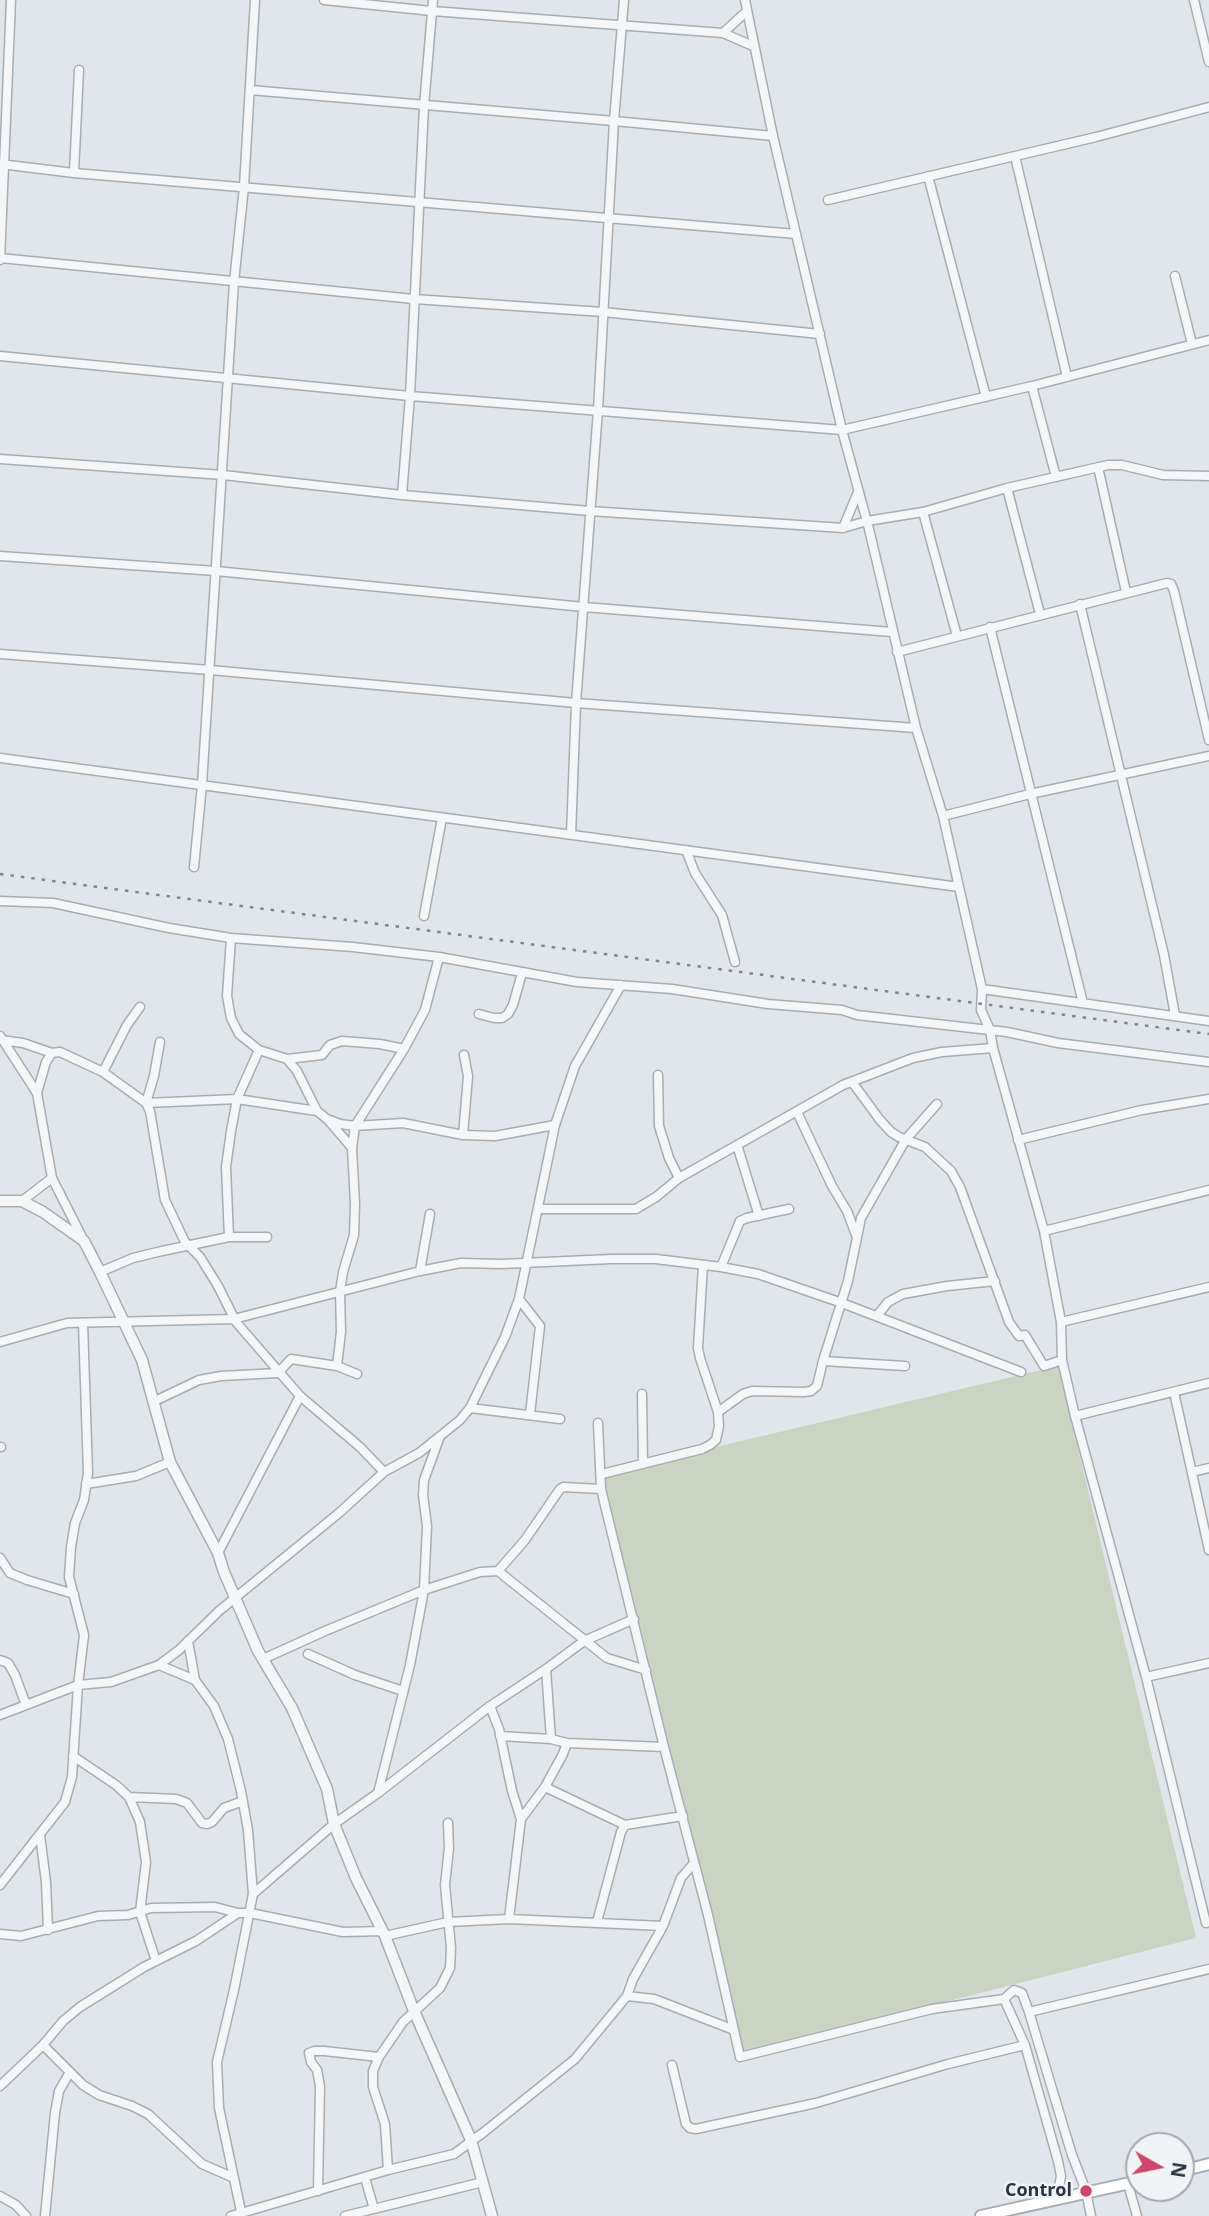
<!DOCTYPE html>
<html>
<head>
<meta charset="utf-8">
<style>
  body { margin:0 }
  #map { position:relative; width:1209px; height:2216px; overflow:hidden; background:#e1e6ea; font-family:"Open Sans",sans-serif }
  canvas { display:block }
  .north { position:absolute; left:1125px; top:2132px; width:70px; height:70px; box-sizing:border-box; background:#f1f4f7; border:2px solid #a1a8af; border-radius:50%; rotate:99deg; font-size:19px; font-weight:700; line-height:28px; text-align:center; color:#293542 }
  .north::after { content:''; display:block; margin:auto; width:24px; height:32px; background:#cf466d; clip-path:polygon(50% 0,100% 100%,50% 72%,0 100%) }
</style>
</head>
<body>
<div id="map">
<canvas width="1209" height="2216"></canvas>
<div class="north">N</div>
</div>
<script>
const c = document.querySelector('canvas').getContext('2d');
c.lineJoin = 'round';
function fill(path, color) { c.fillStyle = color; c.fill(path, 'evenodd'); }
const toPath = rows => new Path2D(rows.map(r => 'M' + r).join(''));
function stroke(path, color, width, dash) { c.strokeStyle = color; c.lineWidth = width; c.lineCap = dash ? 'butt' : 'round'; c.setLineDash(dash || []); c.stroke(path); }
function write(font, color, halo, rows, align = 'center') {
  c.font = font + ' "Open Sans",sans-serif'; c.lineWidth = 5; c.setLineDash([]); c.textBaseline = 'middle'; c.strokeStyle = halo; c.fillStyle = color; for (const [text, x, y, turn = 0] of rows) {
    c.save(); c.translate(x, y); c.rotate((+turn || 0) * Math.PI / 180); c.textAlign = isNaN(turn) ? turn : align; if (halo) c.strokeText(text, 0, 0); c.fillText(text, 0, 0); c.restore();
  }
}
fill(toPath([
  [1058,1366,1196,1938,744,2053,602,1474]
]), '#c9d4c2');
const minor = toPath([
  [324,0,432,11,723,33,753,46],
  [745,0,773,136,842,430,869,529,916,728,943,816,982,989,981,1010,990,1030,993,1048,1044,1231,1061,1322,1062,1360,1075,1416,1146,1677,1206,1923],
  [1194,0,1209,62],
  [723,33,747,11],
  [250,90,614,121,773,136],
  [1015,156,1067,377],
  [0,164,74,173,796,234],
  [74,173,79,70],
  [928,176,986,397],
  [828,200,1096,137,1209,107],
  [0,258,414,299,603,312,820,334],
  [0,260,11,0],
  [1175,276,1192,344],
  [0,356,410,396,842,430,1032,386,1209,340],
  [1032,386,1056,477],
  [0,459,223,475,402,495,590,511,843,528,867,521,923,512,1007,488,1108,465,1122,465,1163,475,1209,476],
  [1098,467,1126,592],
  [1007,488,1040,614],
  [402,495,410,396,424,106,433,0],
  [923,512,957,636],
  [843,528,858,492],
  [0,556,216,571,584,607,892,632],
  [1080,604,1164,955,1175,1015],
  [990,627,1083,1003],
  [897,652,1167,583,1171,584,1174,591,1209,740],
  [0,654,210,670,576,703,916,728],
  [0,758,959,887],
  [943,816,1030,794,1209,756],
  [571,835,576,703,598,410,614,121,624,0],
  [686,850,695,873,722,915,735,962],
  [194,867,202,785,234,282,244,187,255,0],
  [0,901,53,903,169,928,231,938,353,947,439,957,577,982,672,989,768,1004,842,1010,857,1015,1007,1032,1058,1043,1209,1062],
  [424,916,442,818],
  [982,989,1209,1021],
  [479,1014,494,1018,502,1018,508,1014,513,1005,522,973],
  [0,1036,37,1093,52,1178,22,1201],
  [1,1040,23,1043,52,1053],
  [259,1050,287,1059,297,1071,317,1111,327,1119,340,1124,355,1126,403,1123,463,1135,495,1136,555,1125],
  [287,1059,322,1055,330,1045,342,1041,380,1044,404,1049],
  [103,1072,127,1025,140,1007],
  [658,1075,659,1126,669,1158,679,1178],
  [852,1082,880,1120,891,1132,899,1137,925,1147,951,1171,960,1187,1009,1322,1019,1336,1025,1335,1044,1366,1062,1360],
  [37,1093,46,1062,52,1053,60,1052,103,1072,146,1103,150,1111,165,1200,185,1242,200,1257,218,1286,236,1322,300,1396,360,1447,384,1472],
  [146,1103,237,1099,317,1111],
  [146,1103,154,1076,160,1042],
  [797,1112,832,1186,847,1211,856,1235],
  [329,1121,352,1148],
  [463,1135,468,1076,464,1055],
  [1018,1140,1142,1110,1209,1099],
  [737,1145,759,1216],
  [52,1178,84,1241],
  [538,1209,636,1209,656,1197,679,1178,843,1085,913,1058,942,1052,993,1048],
  [1044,1231,1209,1190],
  [229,1237,226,1167,231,1131,237,1099,259,1050,239,1034,231,1018,227,996,231,938],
  [721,1267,740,1221,747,1218,789,1209],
  [420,1271,430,1214],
  [100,1272,133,1258,162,1251,229,1237,267,1237],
  [519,1299,540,1326,530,1414],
  [877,1316,888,1302,903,1294,947,1286,995,1281],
  [1061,1322,1209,1287],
  [0,1342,67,1323,234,1319,420,1271,461,1263,501,1264,611,1259,656,1259,721,1267,758,1274,842,1303,1021,1372],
  [823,1361,905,1366],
  [337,1366,341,1332,340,1291,343,1272,354,1235,355,1204,352,1148,355,1126,404,1049,425,1010,439,957],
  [1174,1392,1209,1550],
  [642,1394,643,1464],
  [155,1401,199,1380,221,1376,278,1373,291,1359,337,1366,357,1374],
  [470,1408,560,1419],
  [718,1412,743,1394,752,1391,804,1392,811,1391,817,1386,823,1361,848,1281,861,1218,906,1139,937,1104],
  [1075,1416,1209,1383],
  [598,1423,601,1489],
  [0,1447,1,1447],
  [1192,1472,1209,1468],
  [602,1474,702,1449,710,1445,716,1440,719,1426,718,1412,700,1358,698,1348,703,1265],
  [86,1484,136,1476,170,1462],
  [218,1553,300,1396],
  [0,1558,10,1573,27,1580,74,1594],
  [498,1571,607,1658,646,1670],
  [188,1641,195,1680,214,1706,228,1739,241,1791,248,1830,253,1894,234,1990,217,2062,219,2108,242,2216],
  [308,1654,355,1675,403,1691],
  [263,1659,325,1631,424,1590,480,1572,498,1571,525,1540,560,1489,563,1487,601,1489,664,1747,708,1915,740,2057,932,2009,1004,1999,1014,1990,1022,1993,1029,2012,1072,2155,1086,2191,1091,2216],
  [0,1660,8,1663,15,1675,26,1705],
  [159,1665,195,1680],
  [1146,1677,1209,1663],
  [490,1706,499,1729,512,1791,521,1819],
  [0,1715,78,1685,111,1682,159,1665,179,1650,219,1611,339,1513,384,1472,419,1453,460,1420,470,1408,505,1337,519,1299,555,1125,575,1066,621,985],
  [500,1736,551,1739],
  [567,1743,664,1747],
  [73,1756,116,1785,129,1797,140,1822,146,1862,140,1912,156,1961],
  [545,1787,625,1825,683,1816],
  [378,1793,490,1706,546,1669,584,1641,634,1619],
  [129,1797,176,1799,187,1803,202,1823,207,1824,212,1822,224,1808,243,1801],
  [40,1835,46,1882,48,1930],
  [0,1885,65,1802,72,1777,78,1685,84,1635,69,1577,71,1547,75,1523,84,1500,88,1473,83,1323],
  [253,1894,334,1824,378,1793,410,1665,424,1590,427,1526,423,1495,424,1480,439,1439],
  [509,1919,521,1819,545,1787,563,1754,567,1743,551,1739,546,1669],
  [597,1922,621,1832,625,1825],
  [0,1934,21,1936,98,1916,128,1915,151,1908,215,1907,238,1913],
  [385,1936,448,1922,509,1919,663,1926,681,1878,694,1863],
  [627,1996,633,1979,663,1926],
  [1004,1999,1025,2045,1058,2161,1061,2176,1057,2198],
  [1029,2012,1209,1969],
  [43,2045,83,2085,99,2095,132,2106,148,2114,202,2164,234,2178],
  [672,2065,686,2124,690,2128,696,2129,816,2103,948,2064,1025,2045],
  [0,2086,43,2045,63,2021,80,2007,144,1967,196,1941,238,1913,250,1913,343,1932,383,1931],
  [388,2170,385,2124,373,2087,373,2071,379,2057,403,2022,440,1988,450,1968,451,1948,445,1885,449,1848,448,1823],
  [365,2178,374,2209],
  [1128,2184,1137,2216],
  [318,2191,320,2086,317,2070,311,2062,309,2053,314,2051,324,2051,379,2057],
  [0,2196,16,2205,26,2216],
  [45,2216,55,2113,59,2091,70,2072],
  [231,2216,388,2170,454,2154,484,2132,575,2059,627,1996,654,1999,734,2030],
  [345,2216,483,2182]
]);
const tertiary = toPath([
  [0,1201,22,1201,43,1212,84,1241,100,1272,142,1360,170,1462,218,1553,224,1572,258,1651,292,1708,327,1789,334,1824,356,1878,385,1936,414,2011,471,2140,492,2216]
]);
const secondary = toPath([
  [1181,2171,1209,2164],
  [981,2216,1139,2181]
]);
stroke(minor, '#a6adb4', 11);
stroke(tertiary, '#a6adb4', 13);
stroke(secondary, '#a6adb4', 14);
stroke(minor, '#f4f6f8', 8);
stroke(tertiary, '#f4f6f8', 10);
stroke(secondary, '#fff', 10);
stroke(toPath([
  [0,874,1209,1034]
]), '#7a8794', 2.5, [3.5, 7]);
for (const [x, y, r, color] of [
  [1086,2191,7,"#cf466d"]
]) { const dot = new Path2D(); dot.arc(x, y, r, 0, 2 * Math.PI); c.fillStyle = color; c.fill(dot); stroke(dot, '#f1f4f7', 2.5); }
write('bold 18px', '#293542', '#f1f4f7', [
  ["Control",1072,2191]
], 'right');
</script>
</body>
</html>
